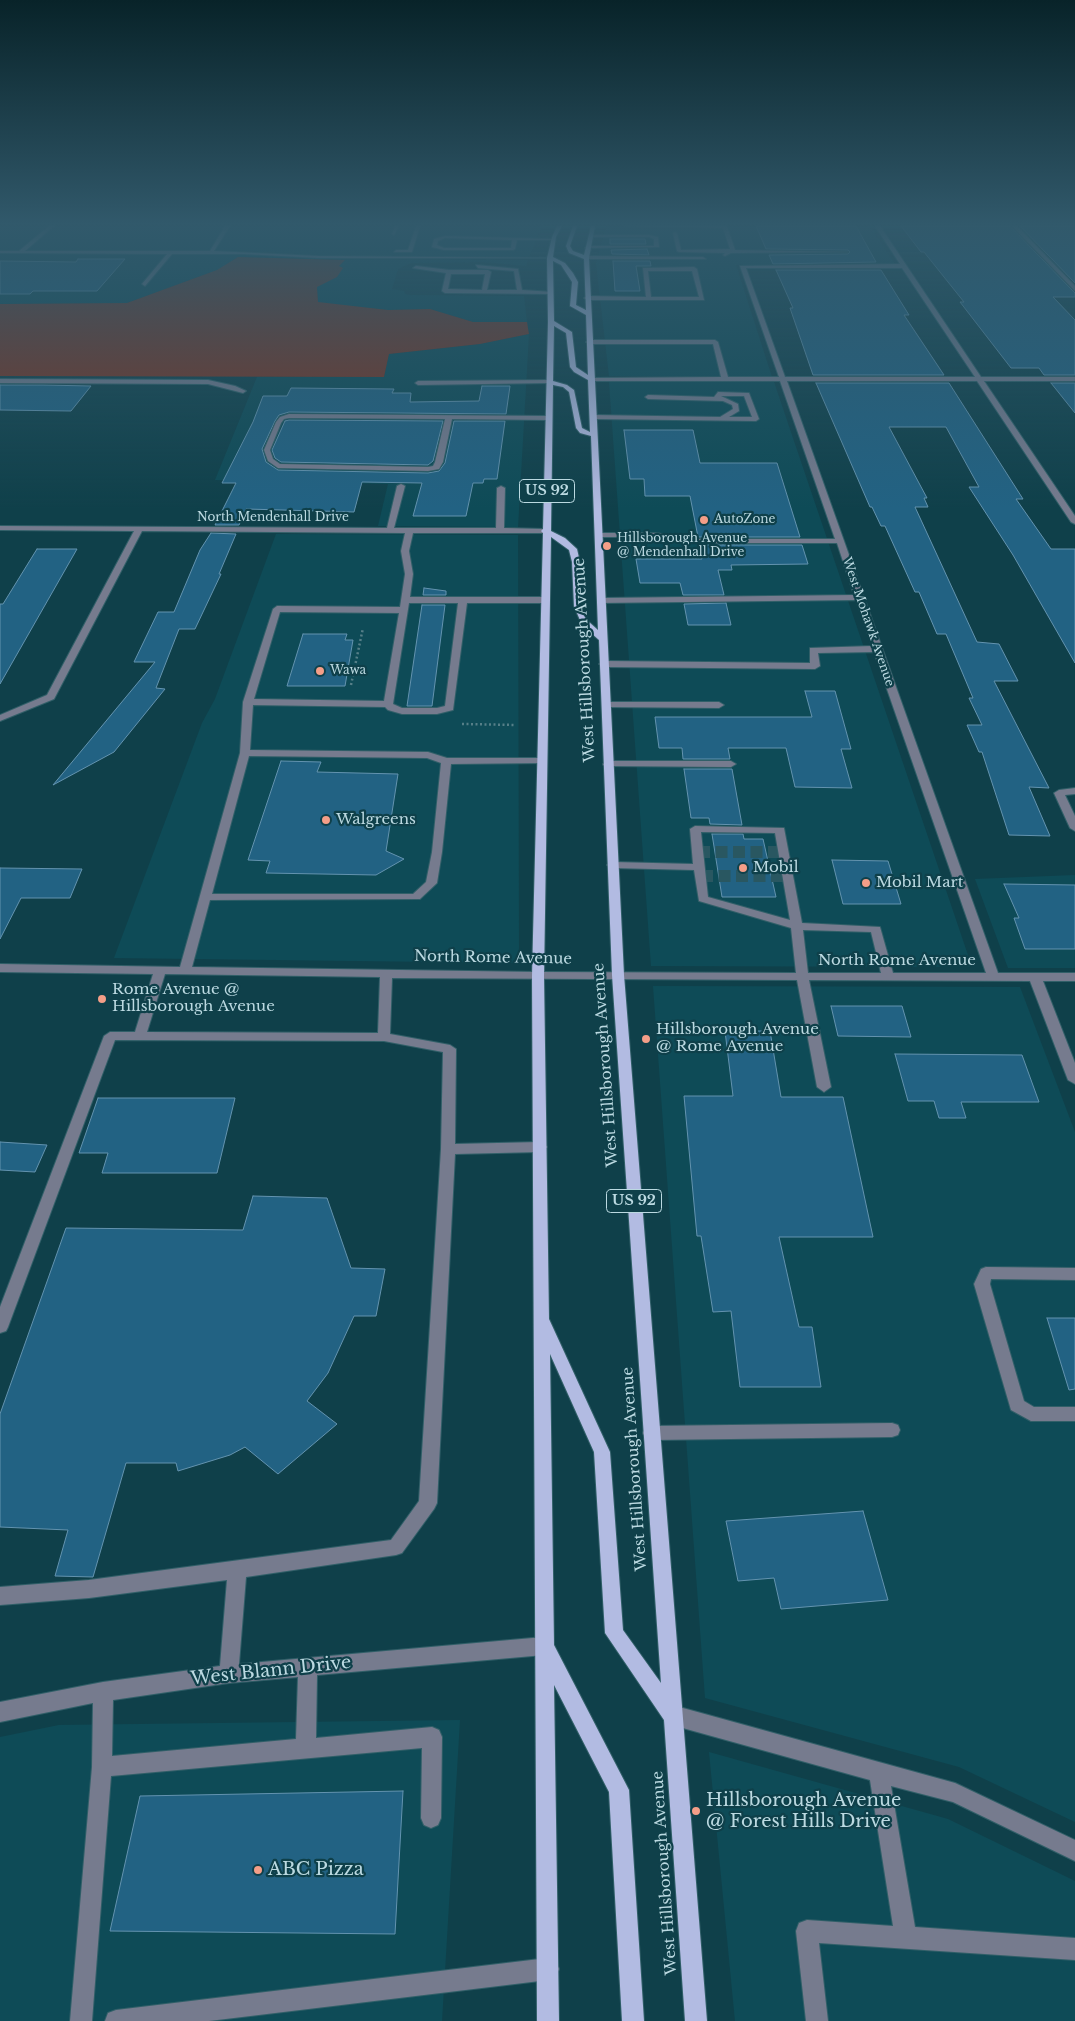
<!DOCTYPE html>
<html>
<head>
<meta charset="utf-8">
<style>
  body { margin:0 }
  canvas { display:block; background:#0f404a }
</style>
</head>
<body>
<canvas width="1075" height="2021"></canvas>
<script>
const c = document.querySelector('canvas').getContext('2d');
c.lineJoin = 'round';
function fill(path, color) { c.fillStyle = color; c.fill(path, 'evenodd'); }
const toPath = rows => new Path2D(rows.map(r => 'M' + r).join(''));
function stroke(path, color, width, dash) { c.strokeStyle = color; c.lineWidth = width; c.lineCap = dash ? 'butt' : 'round'; c.setLineDash(dash || []); c.stroke(path); }
function write(font, color, halo, rows, align = 'center') {
  c.font = font + ' "Libre Baskerville",serif'; c.lineWidth = 4.5; c.setLineDash([]); c.textBaseline = 'middle'; c.strokeStyle = halo; c.fillStyle = color; for (const [text, x, y, turn = 0] of rows) {
    c.save(); c.translate(x, y); c.rotate((+turn || 0) * Math.PI / 180); c.textAlign = isNaN(turn) ? turn : align; if (halo) c.strokeText(text, 0, 0); c.fillText(text, 0, 0); c.restore();
  }
}
fill(toPath([
  [0,226,542,226,529,257,320,255,245,251,0,250],
  [606,226,870,226,895,264,736,265,772,377,609,376,596,263],
  [0,253,242,254,317,259,528,260,526,266,484,262,411,263,398,269,392,289,404,291,405,294,410,295,524,296,527,322,473,322,430,309,388,310,318,303,317,287,337,277,343,267,338,267,344,260,238,257,217,270,127,303,0,304],
  [529,334,518,527,378,526,388,484,215,480,257,377,384,377,389,354,480,344],
  [609,382,774,382,972,967,651,966],
  [276,534,518,535,519,963,114,958,202,723,215,699],
  [1075,875,1075,968,1008,968,975,879],
  [653,986,1020,987,1075,1132,1075,1822,959,1767,705,1698],
  [460,1720,442,2021,0,2021,0,1737,59,1725],
  [709,1752,948,1819,1075,1881,1075,2021,735,2021]
]), '#0e4b57');
fill(toPath([
  [238,257,345,260,339,266,343,268,337,277,317,287,318,302,388,310,430,309,473,322,527,322,529,334,480,344,389,354,384,377,0,376,0,304,127,303,217,270]
]), '#7f311e');
const building = toPath([
  [756,226,856,226,876,262,773,264,769,255,848,254,850,252,848,250,766,249,756,226],
  [901,226,1010,226,1075,293,1075,297,1053,297,1075,320,1075,375,1044,375,1039,368,1011,368,960,302,964,302,924,252,921,252,901,226],
  [1020,226,1075,226,1075,283,1020,226],
  [610,239,645,239,646,244,610,244,610,239],
  [647,249,649,255,612,254,611,250,647,249],
  [78,259,125,259,97,291,33,291,30,294,0,294,0,261,76,262,78,259],
  [613,261,650,261,651,266,636,266,640,291,615,291,613,261],
  [776,270,881,270,909,315,904,315,944,375,813,375,790,308,793,308,776,270],
  [816,383,949,383,1023,499,1016,499,1051,549,1075,549,1075,663,1013,555,969,487,979,487,946,427,889,427,927,498,924,498,928,507,915,507,977,642,999,644,1018,681,994,681,1049,788,1029,787,1050,836,1009,835,982,752,979,752,967,725,982,725,969,698,973,698,946,634,937,634,919,592,915,592,885,526,881,526,872,507,870,507,816,383],
  [1051,383,1075,383,1075,413,1051,383],
  [0,385,43,385,91,386,71,411,0,410,0,385],
  [482,386,510,386,506,414,289,412,279,415,275,421,262,449,266,462,278,470,428,473,439,471,445,463,454,421,505,421,497,479,484,479,483,483,473,483,466,516,413,516,422,483,362,482,354,512,246,509,239,525,215,525,236,483,222,483,253,422,263,396,287,396,291,388,394,389,392,393,411,393,410,402,479,401,482,386],
  [285,421,289,420,443,421,433,461,428,465,281,462,275,458,272,450,285,421],
  [624,430,693,430,700,463,777,463,800,537,698,537,690,496,645,496,644,479,630,479,624,430],
  [211,533,236,534,219,574,221,574,195,629,179,629,156,688,165,689,114,752,53,785,155,662,134,662,158,612,174,612,200,550,211,533],
  [699,545,802,545,808,564,731,565,732,570,718,570,724,595,683,595,680,583,640,583,636,559,702,559,699,545],
  [37,549,77,549,0,684,0,604,3,604,37,549],
  [424,588,446,591,446,595,423,595,424,588],
  [726,603,731,625,688,625,684,604,726,603],
  [422,605,445,605,432,706,407,706,422,605],
  [303,634,347,634,345,640,353,640,345,686,287,686,303,634],
  [805,691,835,691,851,749,841,749,852,788,795,787,786,748,728,748,730,759,683,759,682,748,659,748,655,717,812,717,805,691],
  [281,761,321,762,317,772,398,774,386,851,404,859,376,875,266,873,270,861,248,860,281,761],
  [684,769,732,769,742,825,710,824,709,818,691,818,684,769],
  [712,834,743,834,744,839,763,839,776,897,722,897,712,834],
  [832,860,888,861,901,904,843,904,832,860],
  [0,868,82,869,70,898,21,898,0,939,0,868],
  [1004,884,1075,885,1075,949,1025,949,1014,918,1019,918,1004,884],
  [831,1006,902,1006,911,1037,838,1036,831,1006],
  [725,1031,770,1031,781,1097,843,1097,873,1237,779,1237,799,1327,812,1327,821,1387,740,1387,731,1311,713,1312,701,1236,697,1236,684,1096,733,1096,725,1031],
  [895,1054,1022,1055,1039,1102,961,1102,966,1118,939,1118,934,1101,908,1101,895,1054],
  [98,1098,235,1098,217,1173,102,1173,108,1153,79,1153,98,1098],
  [0,1142,47,1145,35,1172,0,1170,0,1142],
  [253,1196,327,1198,351,1268,385,1269,376,1316,354,1316,328,1373,307,1401,337,1424,278,1474,245,1447,230,1455,178,1471,176,1463,126,1463,93,1577,55,1576,68,1530,0,1527,0,1414,66,1228,243,1230,253,1196],
  [1047,1318,1075,1318,1075,1389,1069,1390,1047,1318],
  [863,1511,888,1600,781,1609,774,1578,738,1581,726,1521,863,1511],
  [403,1791,395,1934,110,1931,140,1796,403,1791]
]);
fill(building, '#226283');
stroke(building, '#6393af', 1);
stroke(toPath([
  [698,852,784,852],
  [701,876,788,876]
]), '#295761', 12, [12, 5.5]);
const minor = toPath([
  [49,226,54,226,25,251,210,251,225,226,230,226,214,251,318,256,553,258,318,258,244,254,172,254,145,286,142,284,167,254,0,253,0,251,19,251,49,226],
  [395,226,399,226,394,235,392,234,395,226],
  [416,226,420,226,412,252,394,252,396,250,408,250,416,226],
  [625,226,727,226,735,250,848,252,731,253,725,256,723,255,725,253,679,252,677,251,673,233,675,232,677,233,681,250,730,249,723,228,625,226],
  [875,226,880,226,981,377,1075,377,1075,381,984,381,1075,516,1075,524,1071,522,977,381,787,381,998,973,1075,973,1075,981,1043,981,1075,1063,1075,1084,1068,1080,1030,981,809,980,831,1087,824,1092,817,1087,797,980,392,978,390,1034,450,1045,456,1049,455,1144,540,1142,545,1144,547,1147,545,1150,540,1152,455,1154,437,1503,434,1509,402,1553,396,1555,246,1577,239,1664,544,1637,551,1640,553,1646,551,1652,544,1655,317,1675,316,1738,432,1727,439,1730,442,1737,441,1818,438,1825,431,1828,424,1825,421,1818,422,1748,111,1776,92,2021,70,2021,92,1767,93,1703,0,1722,0,1702,103,1682,220,1666,227,1580,89,1598,0,1605,0,1587,89,1580,391,1540,419,1501,441,1149,443,1052,384,1041,115,1040,8,1327,6,1331,0,1333,0,1307,104,1036,110,1032,135,1032,153,974,0,972,0,964,180,967,240,753,243,702,273,609,277,606,400,607,405,574,401,551,405,533,142,531,54,699,0,721,0,715,47,695,134,531,0,530,0,526,387,528,397,486,401,484,405,486,394,528,496,528,497,488,501,486,505,488,504,528,545,529,549,531,545,533,413,533,409,551,413,574,410,597,544,597,548,600,544,603,467,603,453,710,437,714,402,714,388,710,385,707,253,705,250,750,428,752,447,758,542,758,546,759,546,763,451,764,442,852,437,883,420,899,210,900,192,967,538,972,796,973,791,928,699,901,694,870,613,868,607,865,613,862,693,864,690,829,695,826,784,828,802,923,880,927,893,973,986,973,874,652,818,653,820,666,815,669,604,667,599,664,604,661,810,663,810,648,872,646,856,600,598,603,597,601,601,598,854,595,837,543,691,543,656,537,595,537,595,533,656,533,691,539,835,539,780,381,591,381,589,378,721,377,713,344,589,344,586,342,589,340,715,340,718,342,728,377,779,377,740,266,900,264,875,226],
  [746,268,902,268,975,377,785,377,746,268],
  [409,603,458,603,445,706,437,708,402,708,393,704,409,603],
  [280,612,399,613,384,701,254,699,280,612],
  [249,756,427,758,441,763,432,852,426,882,413,894,212,894,249,756],
  [701,832,775,833,790,920,708,897,701,832],
  [803,930,871,932,881,973,808,973,803,930],
  [165,974,380,977,378,1033,147,1032,165,974],
  [298,1677,296,1739,112,1756,113,1700,229,1683,298,1677],
  [1012,226,1017,226,1075,286,1075,291,1012,226],
  [590,235,649,235,658,237,659,247,585,248,587,246,654,246,654,239,649,237,588,237,590,235],
  [445,236,554,239,556,240,517,240,515,249,513,250,444,250,432,247,434,239,445,236],
  [445,238,512,240,511,248,444,248,437,245,438,241,445,238],
  [586,256,703,257,706,259,584,259,586,256],
  [476,265,518,269,522,290,553,292,550,294,445,293,442,291,446,273,413,268,416,266,449,270,488,270,491,272,487,290,517,290,514,271,478,268,476,265],
  [451,274,485,274,482,290,448,289,451,274],
  [694,267,697,269,704,300,587,300,584,298,587,296,646,297,643,268,694,267],
  [648,271,692,271,699,297,651,297,648,271],
  [0,379,208,380,235,386,246,391,243,393,208,384,0,383,0,379],
  [549,380,551,383,418,385,415,383,418,381,549,380],
  [718,392,749,393,759,419,756,421,593,419,590,417,593,415,720,417,733,409,732,405,723,401,648,399,645,397,648,395,714,397,718,392],
  [721,396,744,396,752,417,729,417,739,411,738,404,721,396],
  [289,414,549,416,552,418,549,420,452,419,443,462,439,469,428,471,278,468,268,461,264,450,276,422,280,417,289,414],
  [289,418,445,419,435,462,433,466,428,467,280,464,273,459,270,450,281,423,284,419,289,418],
  [606,702,719,702,724,705,719,708,603,707,603,703,606,702],
  [608,761,731,761,736,764,731,767,604,766,603,764,608,761],
  [1075,788,1075,794,1065,795,1075,816,1075,831,1070,828,1054,793,1059,790,1075,788],
  [986,1267,1075,1268,1075,1280,991,1279,990,1284,1024,1401,1034,1407,1075,1407,1075,1421,1031,1421,1011,1410,974,1284,981,1269,986,1267],
  [892,1423,898,1425,900,1430,898,1435,892,1437,651,1440,645,1438,643,1433,645,1428,651,1426,892,1423],
  [672,1705,955,1783,1075,1840,1075,1861,953,1802,891,1786,915,1927,1075,1938,1075,1960,819,1943,828,2021,806,2021,796,1931,799,1923,807,1920,893,1926,870,1780,672,1725,665,1722,662,1715,665,1708,672,1705],
  [548,1958,556,1961,559,1969,556,1977,548,1980,209,2021,105,2021,108,2013,116,2010,548,1958]
]);
const major = toPath([
  [557,226,562,226,556,237,553,257,565,263,573,273,578,282,576,305,586,310,584,259,569,253,566,246,573,226,577,226,570,246,573,251,584,255,591,226,595,226,589,258,624,975,707,2021,685,2021,664,1720,605,1633,594,1452,550,1354,554,1645,629,1790,644,2021,622,2021,609,1792,554,1685,559,2021,537,2021,532,976,543,533,541,531,543,529,548,322,547,258,552,237,557,226],
  [553,261,561,265,572,282,570,306,586,315,588,375,576,367,572,332,554,321,553,261],
  [554,326,566,333,570,367,574,372,588,380,590,432,582,428,574,390,567,385,553,381,554,326],
  [553,385,563,387,569,392,576,428,580,433,591,436,598,630,589,622,582,606,580,562,577,549,565,538,551,531,553,385],
  [551,537,569,550,572,562,574,606,582,625,599,640,612,975,661,1683,623,1630,610,1452,549,1319,544,976,551,537]
]);
stroke(minor, '#315f68', 2);
stroke(major, '#315f68', 2);
stroke(toPath([
  [351,685,363,628],
  [462,724,516,725]
]), '#567f88', 2.5, [2, 2.5]);
fill(minor, '#767b8e');
fill(major, '#b2bbe2');
const sky = c.createLinearGradient(0, 0, 0, 509);
sky.addColorStop(0, '#082329');
sky.addColorStop(0.44, '#31596b');
sky.addColorStop(1, '#31596b00');
c.fillStyle = sky;
c.fillRect(0, 0, 1075, 509);
for (const [x, y, r, color] of [
  [704,520,5,"#f49e88"],
  [607,546,5,"#f49e88"],
  [320,671,5,"#f49e88"],
  [326,820,5,"#f49e88"],
  [743,868,5,"#f49e88"],
  [866,883,5,"#f49e88"],
  [102,999,5,"#f49e88"],
  [646,1039,5,"#f49e88"],
  [696,1811,5,"#f49e88"],
  [258,1870,5,"#f49e88"]
]) { const dot = new Path2D(); dot.arc(x, y, r, 0, 2 * Math.PI); c.fillStyle = color; c.fill(dot); stroke(dot, '#0f404a', 2); }
write('12px', '#bbd9e1', '#0f404a', [
  ["North Mendenhall Drive",273,518],
  ["West Mohawk Avenue",868,622,71]
]);
write('12px', '#bbd9e1', '#0f404a', [
  ["AutoZone",714,520],
  ["Hillsborough Avenue",617,539],
  ["@ Mendenhall Drive",617,553],
  ["Wawa",330,671]
], 'left');
for (const [x, y, w] of [
  [547,491,55],
  [634,1201,55]
]) { const box = new Path2D(); box.roundRect(x - w / 2, y - 11.5, w, 23, 4); c.fillStyle = '#0f404a'; c.fill(box); stroke(box, '#bbd9e1', 1); }
write('bold 14px', '#bbd9e1', null, [
  ["US 92",547,491],
  ["US 92",634,1201]
]);
write('15px', '#bbd9e1', '#0f404a', [
  ["West Hillsborough Avenue",585,660,-93],
  ["North Rome Avenue",493,958,1],
  ["North Rome Avenue",897,961],
  ["West Hillsborough Avenue",606,1065,-94],
  ["West Hillsborough Avenue",635,1469,-94],
  ["West Hillsborough Avenue",665,1873,-94]
]);
write('15px', '#bbd9e1', '#0f404a', [
  ["Walgreens",336,820],
  ["Mobil",753,868],
  ["Mobil Mart",876,883],
  ["Rome Avenue @",112,990],
  ["Hillsborough Avenue",112,1007],
  ["Hillsborough Avenue",656,1030],
  ["@ Rome Avenue",656,1047]
], 'left');
write('18px', '#bbd9e1', '#0f404a', [
  ["West Blann Drive",271,1671,-6]
]);
write('18px', '#bbd9e1', '#0f404a', [
  ["Hillsborough Avenue",706,1801],
  ["@ Forest Hills Drive",706,1822],
  ["ABC Pizza",268,1870]
], 'left');
</script>
</body>
</html>
